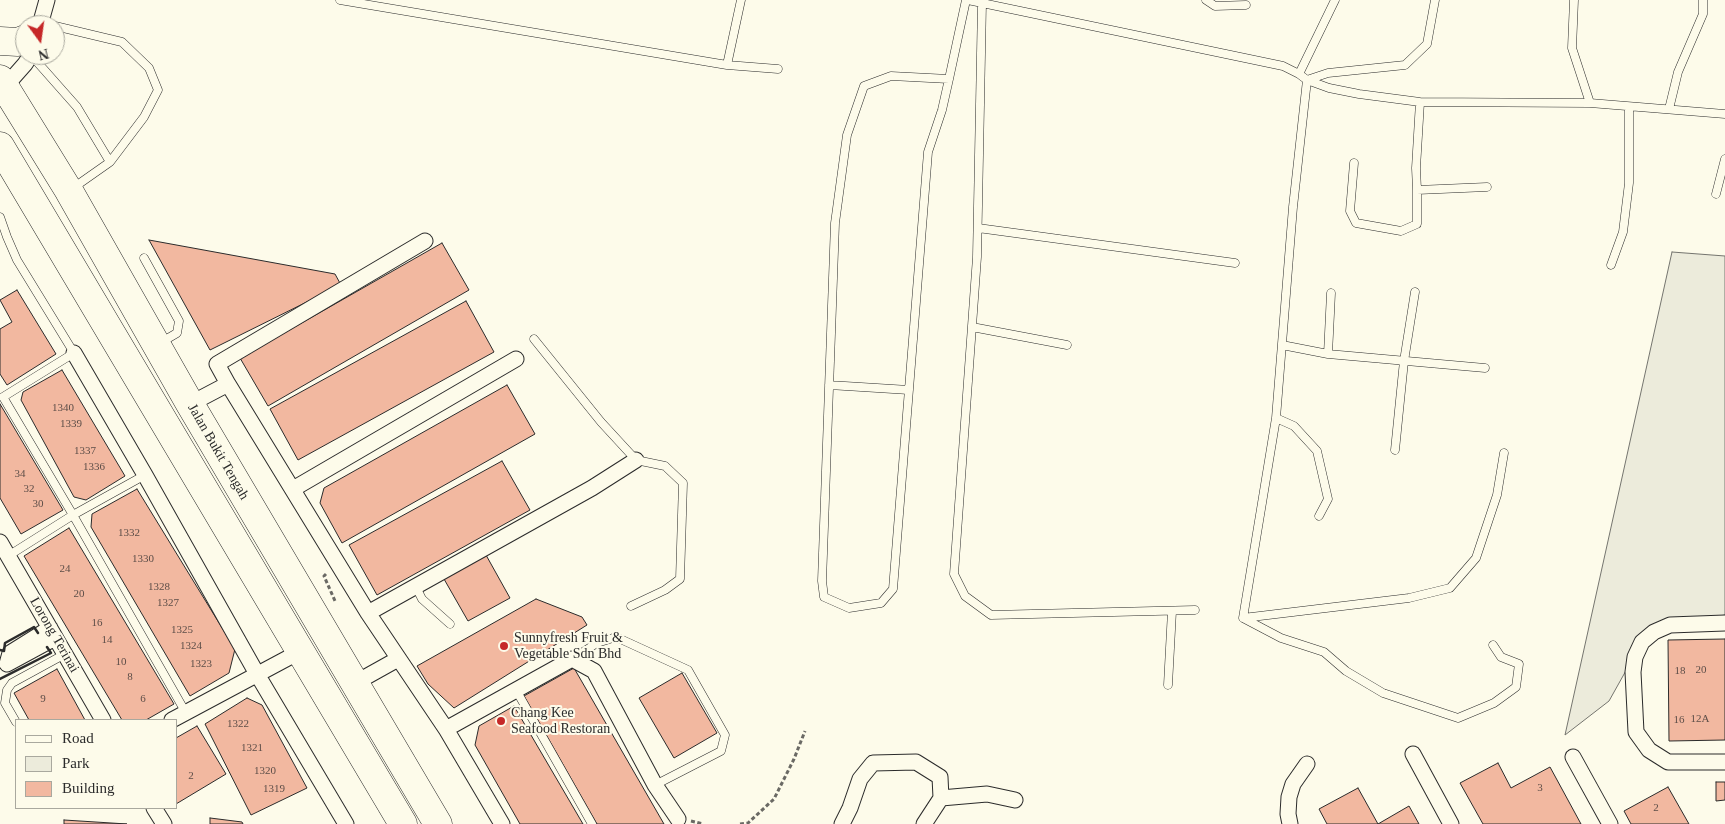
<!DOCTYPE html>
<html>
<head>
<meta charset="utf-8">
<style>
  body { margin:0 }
  #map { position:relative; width:1725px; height:824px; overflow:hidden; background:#fdfbea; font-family:Georgia,serif }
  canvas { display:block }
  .legend { position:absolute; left:15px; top:719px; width:162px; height:90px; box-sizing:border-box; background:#fdfbea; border:1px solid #a9a89e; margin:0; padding:6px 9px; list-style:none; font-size:15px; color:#2b2b2b }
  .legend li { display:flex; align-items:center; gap:10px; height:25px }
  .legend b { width:25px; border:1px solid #a9a89e }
  .north { position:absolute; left:15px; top:15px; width:50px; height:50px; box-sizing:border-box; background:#fdfbea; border:1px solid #a9a89e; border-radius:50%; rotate:166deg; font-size:14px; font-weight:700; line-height:20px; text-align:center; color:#2b2b2b }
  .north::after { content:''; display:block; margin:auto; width:18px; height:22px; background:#c62828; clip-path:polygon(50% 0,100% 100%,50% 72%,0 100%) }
</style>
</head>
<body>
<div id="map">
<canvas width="1725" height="824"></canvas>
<ul class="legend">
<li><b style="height:6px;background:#fdfbea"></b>Road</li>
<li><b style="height:14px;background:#ecebdb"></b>Park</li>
<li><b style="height:14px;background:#f2b8a0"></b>Building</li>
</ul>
<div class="north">N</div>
</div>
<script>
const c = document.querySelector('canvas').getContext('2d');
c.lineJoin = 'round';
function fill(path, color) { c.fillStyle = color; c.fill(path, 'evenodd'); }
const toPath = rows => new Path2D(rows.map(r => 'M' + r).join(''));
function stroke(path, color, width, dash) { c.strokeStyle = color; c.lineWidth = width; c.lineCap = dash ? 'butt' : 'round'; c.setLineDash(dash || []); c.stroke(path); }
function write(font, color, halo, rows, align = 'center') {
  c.font = font + ' Georgia,serif'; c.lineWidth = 4; c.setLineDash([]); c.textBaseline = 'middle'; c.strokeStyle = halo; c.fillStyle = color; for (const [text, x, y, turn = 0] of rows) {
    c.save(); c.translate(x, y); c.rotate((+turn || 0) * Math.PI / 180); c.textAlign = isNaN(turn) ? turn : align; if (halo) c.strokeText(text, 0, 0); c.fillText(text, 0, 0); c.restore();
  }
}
const green = toPath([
  [1672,252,1725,256,1725,615,1670,625,1642,642,1609,701,1565,735,1672,252]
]);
fill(green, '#ecebdb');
stroke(green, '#74746e', 1);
const building = toPath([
  [149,240,335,274,341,285,210,350,149,240],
  [442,243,469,290,268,406,240,358,442,243],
  [17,290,56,354,7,385,0,374,0,329,12,322,0,300,17,290],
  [466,301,494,352,298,460,270,409,466,301],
  [62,370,125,476,86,500,74,497,21,400,23,392,62,370],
  [507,385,535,434,342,543,320,503,324,488,507,385],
  [0,404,63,510,21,534,0,498,0,404],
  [502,461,530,510,377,595,349,545,502,461],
  [137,489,235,649,229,673,190,696,91,527,92,514,137,489],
  [69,528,174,704,146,720,122,720,24,556,69,528],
  [486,555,510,598,468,621,444,579,486,555],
  [536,599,582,617,587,625,454,708,428,684,417,666,536,599],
  [1725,639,1725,740,1669,741,1668,640,1725,639],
  [574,668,664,824,597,824,524,696,574,668],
  [57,669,85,720,29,720,14,693,57,669],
  [682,673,717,733,674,758,639,698,682,673],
  [247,698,262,705,307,788,251,815,205,724,247,698],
  [514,706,583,824,520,824,475,745,479,726,514,706],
  [197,726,226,774,176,804,176,738,197,726],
  [1498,763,1511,788,1550,767,1581,824,1483,824,1460,783,1498,763],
  [1716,782,1725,782,1725,800,1716,801,1716,782],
  [1668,787,1689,824,1631,824,1624,811,1668,787],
  [1358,788,1378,824,1409,806,1419,824,1327,824,1319,809,1358,788],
  [210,818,242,822,243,824,210,824,210,818],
  [64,820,127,824,64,824,64,820]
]);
fill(building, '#f2b8a0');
stroke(building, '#2b2b2b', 1);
const lane = toPath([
  [340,0,727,65,778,69],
  [968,0,1283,66,1299,74,1307,80,1328,73,1405,65,1427,44,1435,0],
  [1206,0,1215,6,1246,5],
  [1574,0,1572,48,1590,103],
  [982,3,977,257,954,574,965,596,991,615,1195,610],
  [55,26,122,42,149,68,158,90,144,117,110,162],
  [31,55,77,107,110,162,73,188],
  [727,65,741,0],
  [1299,74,1335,0],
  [949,79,891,76,864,86,847,135,835,223,822,581,824,597,849,608,881,603,893,589,928,152,942,110,949,79,966,0],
  [1420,102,1416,168,1417,190,1487,187],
  [1669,109,1678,72,1703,14,1703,0],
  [1354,163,1350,211,1356,223,1401,231,1417,224,1417,190],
  [1716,194,1725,159],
  [0,217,7,237,17,260,74,353,3,397,73,515,186,713],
  [978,228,1235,263],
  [144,258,179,321,177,333,160,343],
  [1611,265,1623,232,1629,183,1629,107],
  [972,327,1067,345],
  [534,339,601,422,636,460,665,466,683,483,680,579,665,590,631,606],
  [1282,345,1328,354,1485,368],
  [1328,354,1331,293],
  [829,385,909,390],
  [1276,418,1294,426,1317,451,1328,499,1319,516],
  [1395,450,1404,361,1415,292],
  [8,556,73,515,145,475],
  [416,587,422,599,450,624],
  [1243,618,1409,598,1450,588,1476,558,1497,495,1504,453],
  [1493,645,1501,657,1519,664,1516,687,1494,703,1458,718,1383,693,1346,671,1324,652,1281,638,1243,618,1276,418,1293,207,1307,80,1329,88,1359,94,1420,102,1590,103,1725,114],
  [572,659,597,643,616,637,688,670,725,735,721,751,655,785],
  [1168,685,1172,611],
  [516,690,592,824],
  [16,722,5,703,7,690,12,683,65,654]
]);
const street = toPath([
  [40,25,47,0],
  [2,90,25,64,31,55],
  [74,353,145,475,257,674,346,824],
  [228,384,217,364,425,241],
  [190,404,228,384,368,613,446,729,502,824],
  [293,489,516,359],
  [0,542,103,720],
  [368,613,592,488,636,460],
  [1725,623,1670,625,1654,632,1642,642,1635,657,1633,672,1636,732,1649,750,1668,762,1725,762],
  [50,628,10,653,7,664,55,638],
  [355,683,398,659],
  [172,720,301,651],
  [446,729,572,659,594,671,655,785,678,819],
  [1413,754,1451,824],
  [1573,757,1610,824],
  [941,798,987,794,1015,800],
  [154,808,164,824],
  [842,824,850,808,860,779,873,763,916,762,940,777,941,798,924,824],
  [1290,824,1288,814,1289,797,1293,784,1307,764]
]);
const highway = toPath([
  [0,41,18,42,25,39],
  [0,79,69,191,190,404,438,824],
  [0,146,403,824]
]);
stroke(lane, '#2b2b2b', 9);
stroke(street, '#2b2b2b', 17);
stroke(highway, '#2b2b2b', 29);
stroke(toPath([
  [326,574,324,576,335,601],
  [691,821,703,824],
  [740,824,748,823,774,799,794,759,805,731]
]), '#6a6964', 3, [4, 2.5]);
stroke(lane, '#fdfbea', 8);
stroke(street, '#fdfbea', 15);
stroke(highway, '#fdfbea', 28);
stroke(toPath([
  [0,650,4,651,5,643,34,627,38,633],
  [0,679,51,653,47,647]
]), '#2b2b2b', 2.5);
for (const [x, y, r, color] of [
  [504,646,5,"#c62828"],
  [501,721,5,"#c62828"]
]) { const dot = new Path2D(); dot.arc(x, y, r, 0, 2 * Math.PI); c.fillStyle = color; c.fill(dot); stroke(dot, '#fdfbea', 2); }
write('11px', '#5d4e48', null, [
  ["1340",63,408],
  ["1339",71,424],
  ["1337",85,451],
  ["1336",94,467],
  ["34",20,474],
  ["32",29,489],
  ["30",38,504],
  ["1332",129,533],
  ["1330",143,559],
  ["24",65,569],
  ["1328",159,587],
  ["20",79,594],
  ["1327",168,603],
  ["16",97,623],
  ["1325",182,630],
  ["14",107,640],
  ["1324",191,646],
  ["10",121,662],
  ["1323",201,664],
  ["20",1701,670],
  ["18",1680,671],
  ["8",130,677],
  ["9",43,699],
  ["6",143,699],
  ["12A",1700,719],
  ["16",1679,720],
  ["1322",238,724],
  ["1321",252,748],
  ["1320",265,771],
  ["2",191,776],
  ["3",1540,788],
  ["1319",274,789],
  ["2",1656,808]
]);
write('14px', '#2b2b2b', '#fdfbea', [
  ["Jalan Bukit Tengah",218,452,60],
  ["Lorong Terinai",54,635,60]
]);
write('14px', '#2b2b2b', '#fdfbea', [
  ["Sunnyfresh Fruit &",514,638],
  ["Vegetable Sdn Bhd",514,654],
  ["Chang Kee",511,713],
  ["Seafood Restoran",511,729]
], 'left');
</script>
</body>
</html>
